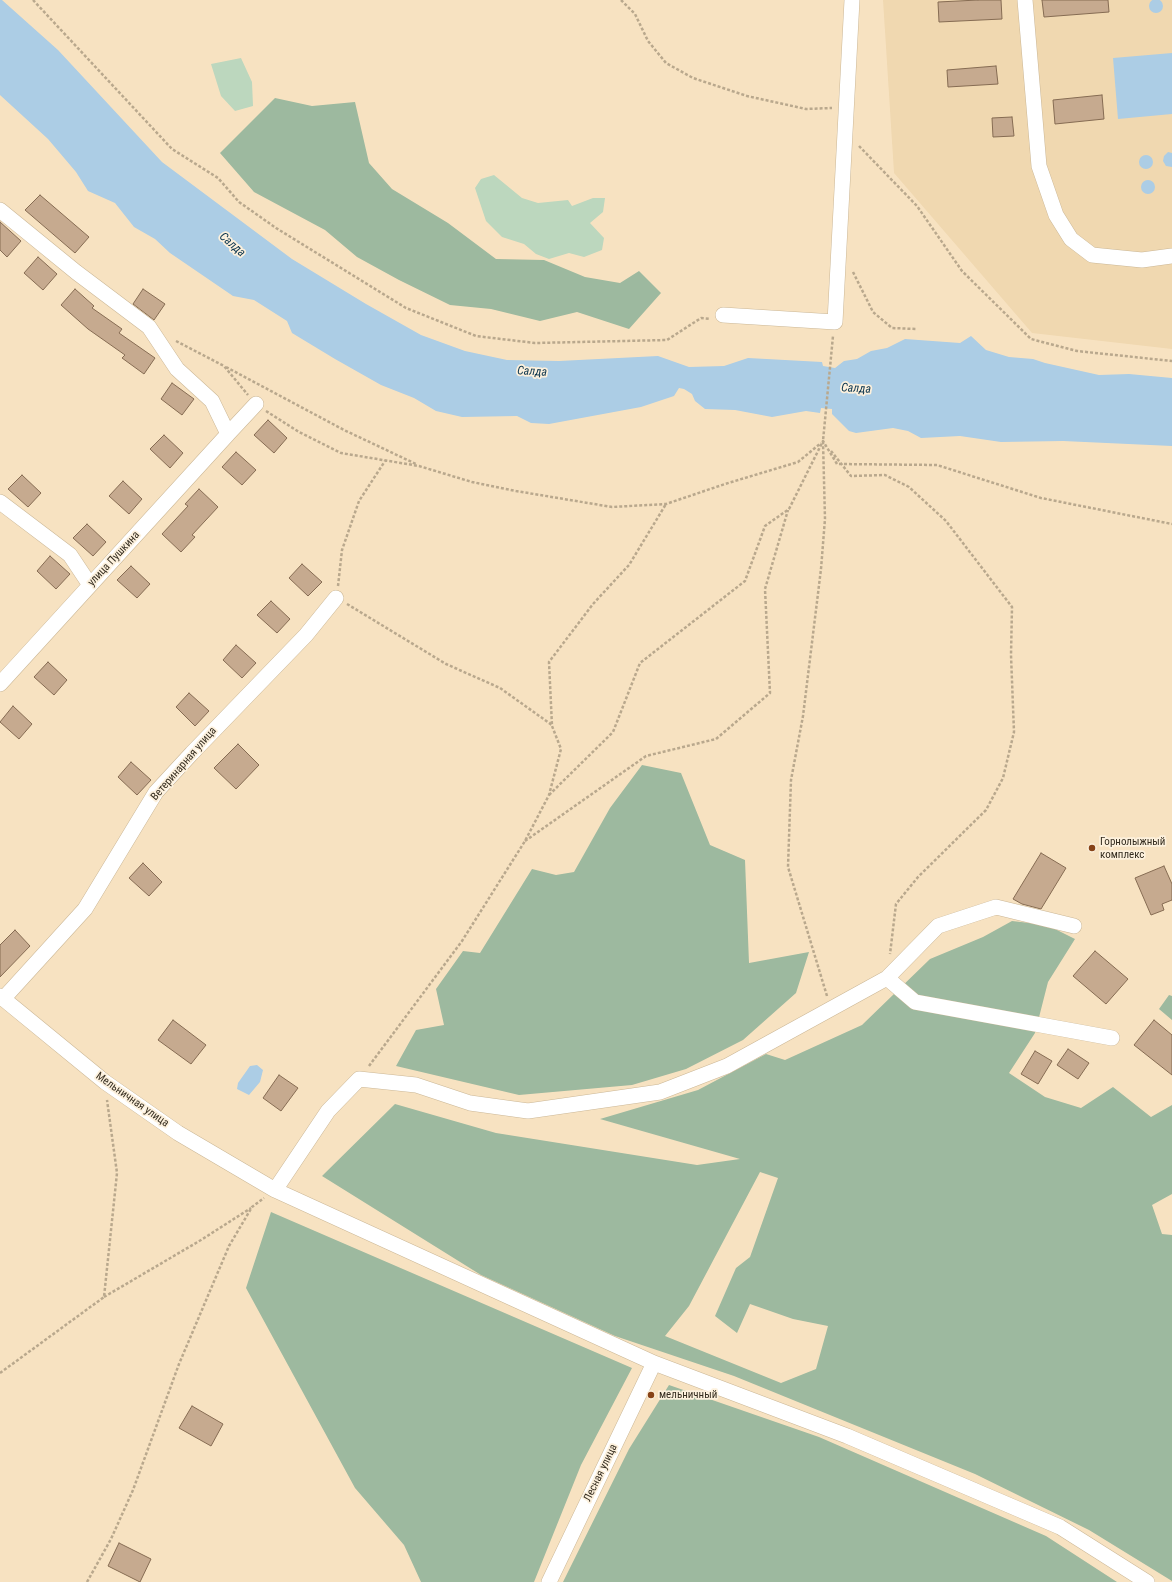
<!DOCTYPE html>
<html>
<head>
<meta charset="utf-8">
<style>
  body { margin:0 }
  canvas { display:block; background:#f7e2c1 }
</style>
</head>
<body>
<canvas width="1172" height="1582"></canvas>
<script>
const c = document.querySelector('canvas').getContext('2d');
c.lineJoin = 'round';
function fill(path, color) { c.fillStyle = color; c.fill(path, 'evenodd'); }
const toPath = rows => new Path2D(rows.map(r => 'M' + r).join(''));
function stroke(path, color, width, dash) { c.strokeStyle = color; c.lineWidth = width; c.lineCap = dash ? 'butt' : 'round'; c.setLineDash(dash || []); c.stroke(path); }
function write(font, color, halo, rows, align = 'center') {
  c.font = font + ' "Roboto Condensed",sans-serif'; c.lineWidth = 3.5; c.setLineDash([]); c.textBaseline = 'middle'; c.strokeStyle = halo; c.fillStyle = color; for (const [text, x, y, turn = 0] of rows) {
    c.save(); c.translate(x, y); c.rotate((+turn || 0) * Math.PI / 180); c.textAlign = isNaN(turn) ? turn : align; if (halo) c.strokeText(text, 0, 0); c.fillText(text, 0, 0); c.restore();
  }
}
fill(toPath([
  [883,0,1172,0,1172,349,1032,333,894,173]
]), '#f0d8b0');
fill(toPath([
  [241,58,252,82,253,106,235,111,221,96,211,64],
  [494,175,522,198,538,203,568,200,572,206,593,198,605,198,603,212,590,223,604,238,602,250,584,257,569,253,549,259,536,254,524,244,502,237,486,221,475,188,481,179]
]), '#bcd7be');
fill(toPath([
  [275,98,312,106,355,102,369,163,392,189,448,223,496,259,544,260,585,277,620,283,639,271,661,293,629,329,577,312,540,321,491,309,450,305,399,280,357,257,325,230,254,192,220,153],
  [642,765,681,773,710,845,745,860,749,963,809,952,796,993,743,1040,686,1069,632,1085,519,1095,396,1066,416,1030,444,1025,436,989,463,951,480,953,532,869,556,875,574,872,610,808],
  [1012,921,1047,925,1075,939,1048,982,1035,1033,1009,1073,1045,1097,1081,1108,1113,1087,1151,1117,1172,1105,1172,1194,1152,1205,1162,1234,1172,1235,1172,1581,1089,1530,975,1474,734,1376,615,1336,481,1275,322,1176,395,1104,496,1133,697,1165,740,1159,600,1119,698,1090,766,1054,785,1060,862,1025,930,959,983,937],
  [760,1172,778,1178,750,1257,736,1268,715,1316,737,1333,750,1304,793,1319,828,1326,816,1369,781,1383,665,1336,689,1306],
  [1169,995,1172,996,1172,1020,1159,1009],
  [271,1212,632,1368,581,1465,534,1582,421,1582,404,1545,355,1488,246,1288],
  [669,1385,819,1437,1046,1536,1117,1582,563,1582,629,1449]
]), '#9db99f');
fill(toPath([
  '1149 6a7 7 0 1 1 14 0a7 7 0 1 1-14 0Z',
  [0,0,2,0,58,50,162,162,292,259,366,304,421,335,465,351,507,360,559,361,658,356,689,367,724,366,748,358,822,362,823,366,835,368,844,361,857,359,871,351,887,348,905,339,960,343,971,336,986,350,1009,357,1033,359,1045,363,1099,375,1129,374,1172,378,1172,446,1063,441,1001,442,960,436,921,438,908,431,893,428,856,433,849,431,832,414,832,409,821,408,820,413,806,411,772,417,735,410,705,409,695,401,692,394,684,389,679,388,674,396,641,407,549,424,531,423,517,416,462,417,436,411,414,398,381,385,335,359,292,333,287,321,254,300,233,296,170,253,155,239,134,227,115,203,88,191,76,172,48,139,0,95],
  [1172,53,1172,114,1118,119,1113,58],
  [1168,152,1172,153,1172,167,1166,166,1163,161,1164,156],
  '1139 162a7 7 0 1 1 14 0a7 7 0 1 1-14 0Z',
  '1141 187a7 7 0 1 1 14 0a7 7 0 1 1-14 0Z',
  [257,1065,263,1070,260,1082,249,1095,237,1089,238,1083,250,1066]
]), '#accde5');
const building = toPath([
  [978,0,1001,0,1002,19,939,22,938,2,978,0],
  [1042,0,1108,0,1109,12,1044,17,1042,0],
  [996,66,998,84,948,87,947,70,996,66],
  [1102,95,1104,119,1055,124,1053,100,1102,95],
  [1012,117,1014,136,993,137,992,118,1012,117],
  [40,195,89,237,75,253,25,210,40,195],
  [0,222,21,241,7,257,0,250,0,222],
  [38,257,57,274,43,290,24,273,38,257],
  [75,289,94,306,92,308,122,329,119,333,155,358,144,374,122,358,125,355,88,329,61,305,75,289],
  [143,289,165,304,154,320,133,304,143,289],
  [172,383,194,399,182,415,161,399,172,383],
  [268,420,287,438,274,453,254,435,268,420],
  [164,435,183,453,170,468,150,449,164,435],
  [236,452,256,470,242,485,222,467,236,452],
  [22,475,41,493,28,507,8,489,22,475],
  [123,481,142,499,129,514,109,496,123,481],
  [199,489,218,507,192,535,195,537,181,552,162,534,188,506,185,504,199,489],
  [87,524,106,542,93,556,73,538,87,524],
  [50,556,70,574,56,589,37,571,50,556],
  [302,564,322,582,308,596,289,578,302,564],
  [131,566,150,584,137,598,117,580,131,566],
  [271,601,290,619,277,633,257,615,271,601],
  [236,645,256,663,242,678,223,660,236,645],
  [48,662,67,680,54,695,34,677,48,662],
  [189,693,209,711,195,726,176,707,189,693],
  [13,706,32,724,19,739,0,722,13,706],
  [238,744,259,765,236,789,214,768,238,744],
  [131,762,151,780,137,795,118,777,131,762],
  [1041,853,1066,868,1041,909,1022,904,1013,899,1041,853],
  [143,863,162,882,149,896,129,878,143,863],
  [1164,866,1172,884,1172,900,1162,904,1164,910,1151,915,1135,878,1164,866],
  [15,930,30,946,0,977,0,945,15,930],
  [1095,951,1128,979,1106,1004,1073,976,1095,951],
  [173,1020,206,1045,191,1064,158,1040,173,1020],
  [1154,1020,1172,1035,1172,1075,1134,1045,1154,1020],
  [1068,1049,1089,1063,1078,1079,1057,1065,1068,1049],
  [1035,1051,1052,1061,1038,1084,1021,1074,1035,1051],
  [279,1075,298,1088,281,1111,263,1098,279,1075],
  [192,1406,223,1424,211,1446,179,1428,192,1406],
  [119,1543,151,1559,140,1582,108,1566,119,1543]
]);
fill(building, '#c6aa8f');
stroke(building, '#866c53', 1);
const minor = toPath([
  [1025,0,1039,166,1056,215,1071,239,1092,255,1142,260,1172,256],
  [0,210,76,272,149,327,177,369,212,401,228,434,256,404],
  [723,315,835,322,852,0],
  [0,502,70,555,90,585],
  [0,684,228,434],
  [1074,926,996,907,938,926,887,978,727,1066,660,1092,528,1111,470,1103,416,1085,359,1079,328,1111,275,1190,654,1363,847,1436,1060,1527,1147,1582],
  [887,978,915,1002,1112,1038],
  [0,996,105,1082,178,1133,275,1190],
  [3,999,85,909,156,792,192,753,306,635,336,598],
  [549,1582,654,1363]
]);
stroke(minor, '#cbb796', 16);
stroke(toPath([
  [33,0,172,149,218,178,239,202,276,228,406,308,476,336,535,343,667,340,701,318,710,319],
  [621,0,635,14,648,41,666,63,693,78,747,96,806,109,832,108],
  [859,146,917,206,962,271,1031,339,1077,351,1172,361],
  [853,272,873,312,892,328,916,329],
  [176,341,224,366,248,395],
  [226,367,344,430,416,464],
  [266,411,299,432,341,453,419,466,472,482,516,491,612,507,666,504,725,484,798,462,821,443],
  [831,451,851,476,885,475,909,487,946,521,1012,607,1011,655,1014,732,1003,778,986,810,918,877,896,904,890,954],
  [338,586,342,550,359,501,385,461],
  [347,604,446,664,500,688,552,725],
  [549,795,613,732,640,663,745,581,765,526,789,509,823,441,837,464,937,465,1041,498,1172,524],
  [525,841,646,756,716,739,770,693,765,589,788,510],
  [827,996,788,867,791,780,803,716,821,569,825,519,823,441,833,336],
  [369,1066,462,941,525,841,549,795,561,749,552,726,549,662,593,604,629,565,666,504],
  [104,1297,201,1240,251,1208],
  [0,1373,104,1297,117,1173,107,1100],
  [87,1582,111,1539,133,1490,179,1364,229,1246,252,1207,264,1198]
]), '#b9a88d', 2.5, [3, 2]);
stroke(minor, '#fff', 15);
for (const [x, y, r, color] of [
  [1092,848,4,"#874318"],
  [651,1395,4,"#874318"]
]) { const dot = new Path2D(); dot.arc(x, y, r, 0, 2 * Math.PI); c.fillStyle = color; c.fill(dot); stroke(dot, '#fdf1dd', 1.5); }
write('11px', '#342c1f', '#fdf1dd', [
  ["улица Пушкина",114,559,-47],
  ["Ветеринарная улица",184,764,-49],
  ["Мельничная улица",132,1100,35],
  ["Лесная улица",601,1473,-64]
]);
write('11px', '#342c1f', '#fdf1dd', [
  ["Горнолыжный",1100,842],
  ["комплекс",1100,855],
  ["мельничный",659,1395]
], 'left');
write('italic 12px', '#0a344d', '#fdf1dd', [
  ["Салда",232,245,41],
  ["Салда",532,372,3],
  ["Салда",856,389,3]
]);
</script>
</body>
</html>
